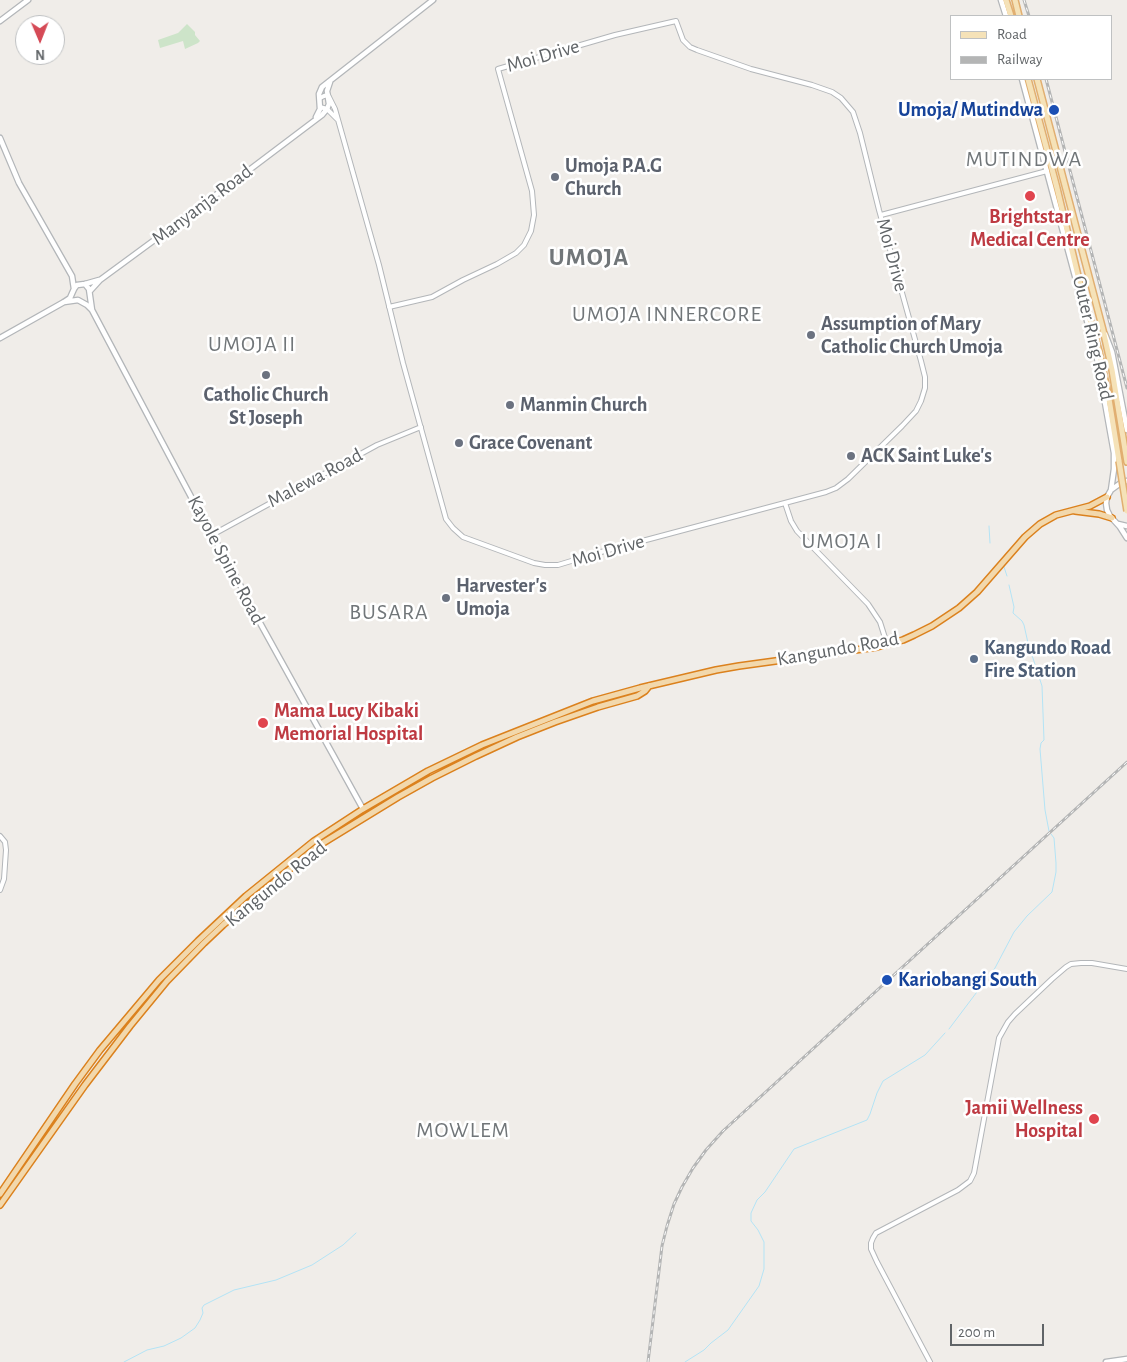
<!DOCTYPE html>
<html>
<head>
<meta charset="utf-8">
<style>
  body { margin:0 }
  #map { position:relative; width:1127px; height:1362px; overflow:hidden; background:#f0ede9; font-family:"Alegreya Sans",sans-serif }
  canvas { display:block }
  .legend { position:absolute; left:950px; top:15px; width:162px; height:65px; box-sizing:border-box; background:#fff; border:1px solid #bfc1c2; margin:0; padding:6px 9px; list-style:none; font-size:15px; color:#606467 }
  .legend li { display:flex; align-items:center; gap:10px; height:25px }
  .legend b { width:25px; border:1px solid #bfc1c2 }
  .north { position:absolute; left:15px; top:15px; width:50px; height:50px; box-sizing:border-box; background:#fff; border:1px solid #bfc1c2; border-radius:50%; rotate:179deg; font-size:14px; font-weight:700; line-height:20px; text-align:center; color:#606467 }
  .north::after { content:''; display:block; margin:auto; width:18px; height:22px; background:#d54a56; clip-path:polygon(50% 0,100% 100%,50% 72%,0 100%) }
  .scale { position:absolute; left:950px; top:1324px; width:94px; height:22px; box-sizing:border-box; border:2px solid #606467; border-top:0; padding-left:6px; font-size:15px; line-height:18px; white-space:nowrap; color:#606467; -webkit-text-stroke:4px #fff; paint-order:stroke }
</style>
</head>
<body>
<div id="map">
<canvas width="1127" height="1362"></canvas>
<ul class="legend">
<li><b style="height:6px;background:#f5e2b8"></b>Road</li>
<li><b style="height:6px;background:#b4b5b5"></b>Railway</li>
</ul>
<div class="north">N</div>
<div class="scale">200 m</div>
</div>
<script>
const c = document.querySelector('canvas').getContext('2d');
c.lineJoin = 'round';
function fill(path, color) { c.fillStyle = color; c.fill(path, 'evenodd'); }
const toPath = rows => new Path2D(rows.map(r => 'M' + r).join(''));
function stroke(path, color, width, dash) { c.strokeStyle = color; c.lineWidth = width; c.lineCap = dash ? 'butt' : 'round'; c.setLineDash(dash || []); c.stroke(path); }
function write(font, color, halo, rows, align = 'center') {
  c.font = font + ' "Alegreya Sans",sans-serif'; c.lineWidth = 5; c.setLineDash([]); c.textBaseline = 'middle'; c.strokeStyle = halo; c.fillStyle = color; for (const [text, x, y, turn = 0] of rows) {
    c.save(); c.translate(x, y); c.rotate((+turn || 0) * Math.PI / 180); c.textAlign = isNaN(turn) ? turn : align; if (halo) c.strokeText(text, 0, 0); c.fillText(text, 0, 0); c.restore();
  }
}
fill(toPath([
  [187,24,195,32,195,35,200,41,198,43,185,49,183,41,160,48,158,40,178,33]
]), '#cde4c9');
stroke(toPath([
  [989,526,990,543],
  [1004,567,1007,576],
  [1009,585,1014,607,1013,613,1022,621,1024,625,1028,643,1042,686,1044,740,1041,743,1040,749,1045,810,1049,831],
  [949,1029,995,968,1014,932,1027,916,1052,892,1056,872,1056,863,1054,838,1051,834],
  [124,1362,147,1350,164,1346,181,1338,195,1328,200,1320,203,1313,202,1308,204,1305,234,1290,276,1280,312,1265,343,1245,356,1233],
  [685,1362,704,1350,711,1343,728,1330,759,1286,764,1269,764,1242,758,1230,751,1221,751,1213,757,1200,765,1192,794,1149,867,1120,870,1114,877,1093,883,1081,925,1055,945,1033]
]), '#b3e3f5', 1);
const tertiary = toPath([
  [320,98,324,96,328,95,335,109,379,265,403,363,446,519,453,528,463,537,534,563,545,565,558,565,601,552,826,492,836,488,848,479,902,426,916,411,921,401,925,388,925,377,921,361,879,210,860,133,853,112,841,98,832,92,812,85,751,69,697,50,690,47,683,40,676,21,615,35,498,69,532,191,534,215,531,231,524,245,516,253,497,264,463,280,432,297,389,307],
  [320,107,327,109,337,119],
  [881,215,1047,171],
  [785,503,791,521,797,531,868,604,880,622,887,644],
  [212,535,377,445,421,427],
  [0,836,5,842,6,850,4,879,0,890],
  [930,1362,877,1262,871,1249,871,1243,873,1238,876,1233,958,1190,970,1181,974,1173,999,1038,1008,1022,1015,1014,1052,979,1066,967,1071,964,1081,963,1092,963,1127,969]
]);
const secondary = toPath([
  [1001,0,1006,16],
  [0,21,28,0],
  [1022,79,1097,358,1114,453,1114,469,1111,490],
  [316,117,320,109,319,94,322,87,433,0],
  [0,138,19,183,72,276,74,289],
  [85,284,89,289,92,310],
  [90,291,100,280,232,183,322,115,327,109,329,104,327,91,330,82],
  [64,302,78,300,87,305,92,310,206,525,231,567,254,612,363,809],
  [1105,334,1112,352,1127,430],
  [0,338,64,302,70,298,74,289,77,285,85,284,99,280],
  [1127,481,1122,482,1111,490,1107,497,1106,503,1107,510,1110,516,1120,527,1127,538],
  [1118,524,1127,526],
  [1106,1362,1127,1359]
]);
const primary = toPath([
  [1006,0,1011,16],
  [1015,0,1019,16],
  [1028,79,1057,188,1080,284,1099,351,1109,399,1119,461],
  [1037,79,1103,330,1112,370,1127,462]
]);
const trunk = toPath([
  [1075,511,1099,514,1112,518],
  [0,1194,75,1084,100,1050,159,980,198,941,246,896,314,841,363,809,428,771,482,745,593,701,640,688,716,670,739,666,877,647,903,640,914,635,932,626,959,608,977,592,1025,537,1040,524,1056,515,1090,506,1107,497],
  [0,1205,85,1085,130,1026,167,981,204,943,223,925,297,863,318,846,398,797,432,778,476,756,517,737,555,722,598,707,637,696,645,691,649,686]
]);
stroke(tertiary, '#b3b6b9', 6);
stroke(secondary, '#b3b6b9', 7);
stroke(primary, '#e1af71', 8);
stroke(trunk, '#db811d', 8);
stroke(tertiary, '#fff', 4);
stroke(secondary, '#fff', 4.5);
stroke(primary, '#f5e2b8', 5);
stroke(trunk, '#f2d8ac', 5);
const rail = toPath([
  [1024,0,1029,16],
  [1046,79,1127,388],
  [648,1362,662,1246,667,1226,674,1204,682,1187,693,1168,706,1150,723,1131,1127,762]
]);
stroke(rail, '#b4b5b5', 3);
stroke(rail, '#fff', 1, [4]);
const primaryBridge = toPath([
  [1119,461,1127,511]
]);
stroke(primaryBridge, '#e1af71', 8, []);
stroke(primaryBridge, '#f5e2b8', 5);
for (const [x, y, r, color] of [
  [1054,110,6,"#1a4fb4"],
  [555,177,5,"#6b7280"],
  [1030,196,6,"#e0444e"],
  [811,335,5,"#6b7280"],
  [266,375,5,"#6b7280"],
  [510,405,5,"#6b7280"],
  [459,443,5,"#6b7280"],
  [851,456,5,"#6b7280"],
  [446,598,5,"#6b7280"],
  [974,659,5,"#5c6f8a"],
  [263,723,6,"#e0444e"],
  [887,980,6,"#1a4fb4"],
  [1094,1119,6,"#e0444e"]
]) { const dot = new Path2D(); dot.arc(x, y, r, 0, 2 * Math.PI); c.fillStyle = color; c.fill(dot); stroke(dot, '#fff', 2); }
write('20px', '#606467', '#fff', [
  ["Moi Drive",543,56,-16],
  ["Manyanja Road",202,205,-37],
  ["Moi Drive",892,255,75],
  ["Outer Ring Road",1093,338,77],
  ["Malewa Road",315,478,-28],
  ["Moi Drive",608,551,-16],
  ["Kayole Spine Road",226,560,62],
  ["Kangundo Road",838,649,-10],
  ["Kangundo Road",276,884,-39]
]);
write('bold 20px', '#164399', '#fff', [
  ["Umoja/ Mutindwa",1043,110],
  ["Kariobangi South",898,980,"left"]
], 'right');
write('bold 20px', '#5b616d', '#fff', [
  ["Umoja P.A.G",565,166],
  ["Church",565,189],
  ["Assumption of Mary",821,324],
  ["Catholic Church Umoja",821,347],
  ["Catholic Church",266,395,"center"],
  ["St Joseph",266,418,"center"],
  ["Manmin Church",520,405],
  ["Grace Covenant",469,443],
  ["ACK Saint Luke's",861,456],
  ["Harvester's",456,586],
  ["Umoja",456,609]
], 'left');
write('bold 20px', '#be3a42', '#fff', [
  ["Brightstar",1030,217],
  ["Medical Centre",1030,240],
  ["Mama Lucy Kibaki",274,711,"left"],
  ["Memorial Hospital",274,734,"left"],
  ["Jamii Wellness",1083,1108,"right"],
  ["Hospital",1083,1131,"right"]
]);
write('bold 20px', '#4e5e75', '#fff', [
  ["Kangundo Road",984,648],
  ["Fire Station",984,671]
], 'left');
c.letterSpacing = '1px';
write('22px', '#717679', '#fff', [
  ["MUTINDWA",1024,159],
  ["UMOJA INNERCORE",667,314],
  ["UMOJA II",252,344],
  ["UMOJA I",842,541],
  ["BUSARA",389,612],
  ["MOWLEM",463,1130]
]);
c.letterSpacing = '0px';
c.letterSpacing = '1px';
write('bold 25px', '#717679', '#fff', [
  ["UMOJA",589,257]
]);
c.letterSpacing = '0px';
</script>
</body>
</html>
